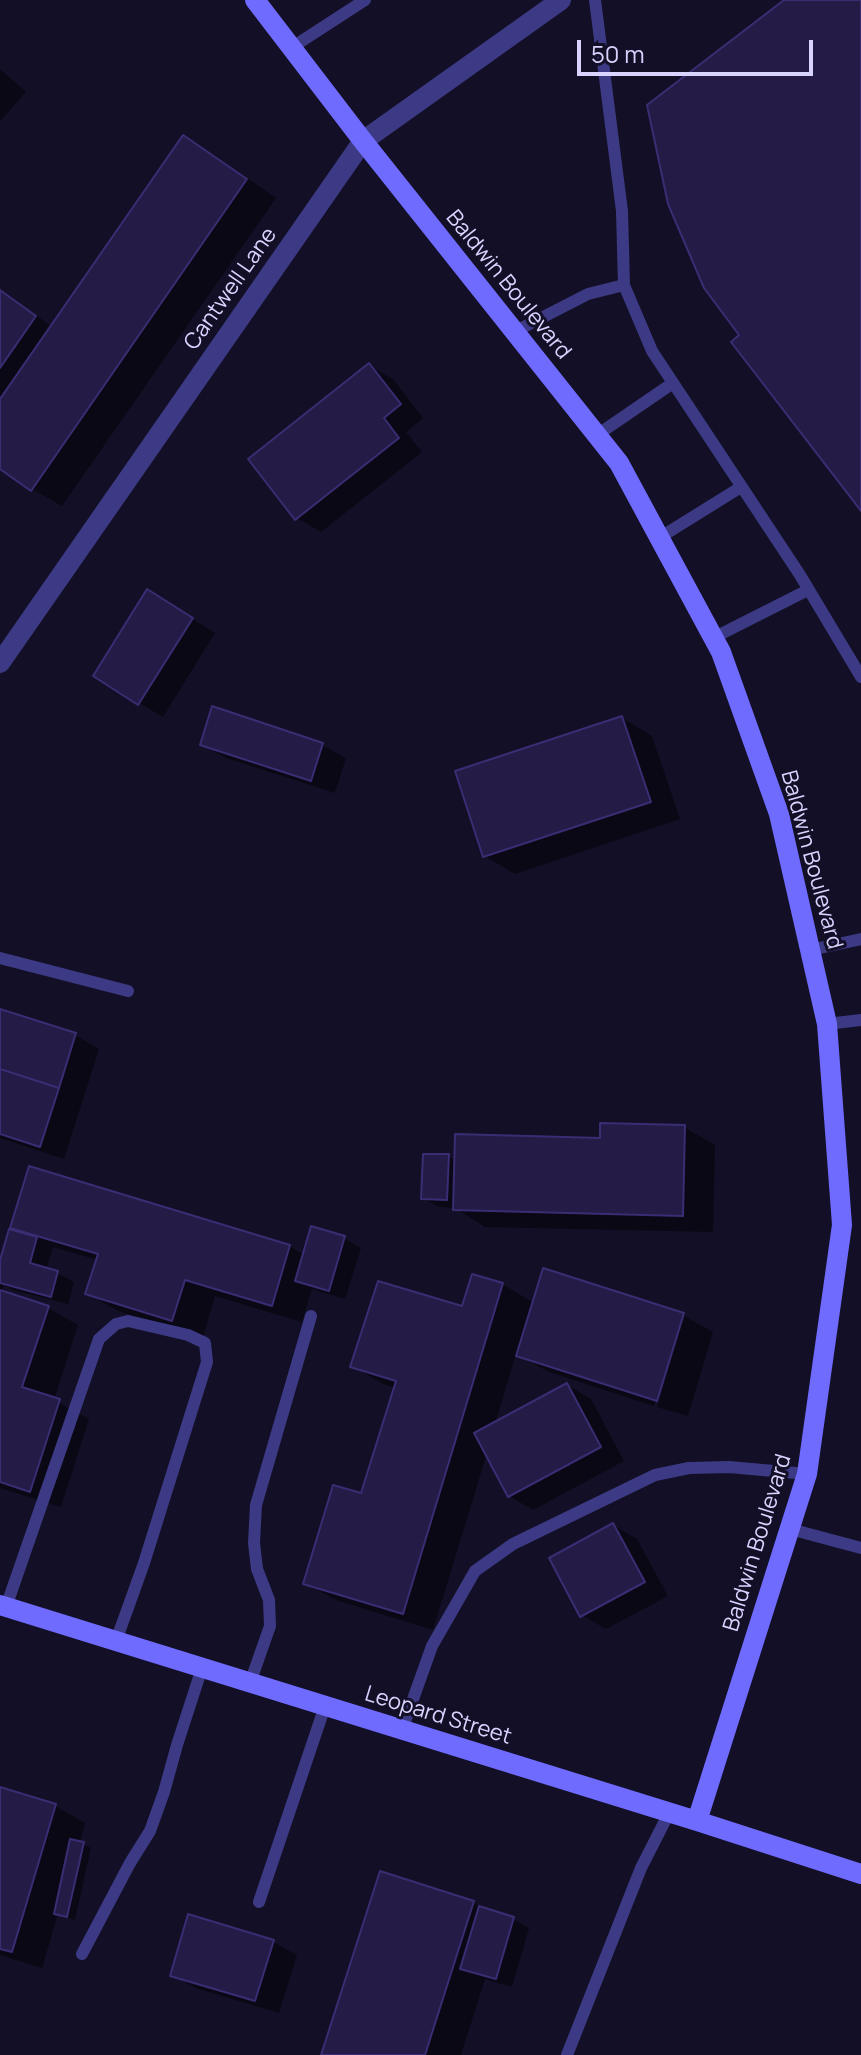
<!DOCTYPE html>
<html>
<head>
<meta charset="utf-8">
<style>
  body { margin:0 }
  #map { position:relative; width:861px; height:2055px; overflow:hidden; background:#130f26; font-family:Manrope,sans-serif }
  canvas { display:block }
  .scale { position:absolute; left:577px; top:40px; width:236px; height:36px; box-sizing:border-box; border:4px solid #d9d4ff; border-top:0; padding-left:10px; font-size:24px; line-height:28px; white-space:nowrap; color:#d9d4ff; -webkit-text-stroke:6px #130f26; paint-order:stroke }
</style>
</head>
<body>
<div id="map">
<canvas width="861" height="2055"></canvas>
<div class="scale">50 m</div>
</div>
<script>
const c = document.querySelector('canvas').getContext('2d');
c.lineJoin = 'round';
function fill(path, color) { c.fillStyle = color; c.fill(path, 'evenodd'); }
const toPath = rows => new Path2D(rows.map(r => 'M' + r).join(''));
function stroke(path, color, width, dash) { c.strokeStyle = color; c.lineWidth = width; c.lineCap = dash ? 'butt' : 'round'; c.setLineDash(dash || []); c.stroke(path); }
function write(font, color, halo, rows, align = 'center') {
  c.font = font + ' Manrope,sans-serif'; c.lineWidth = 6; c.setLineDash([]); c.textBaseline = 'middle'; c.strokeStyle = halo; c.fillStyle = color; for (const [text, x, y, turn = 0] of rows) {
    c.save(); c.translate(x, y); c.rotate((+turn || 0) * Math.PI / 180); c.textAlign = isNaN(turn) ? turn : align; if (halo) c.strokeText(text, 0, 0); c.fillText(text, 0, 0); c.restore();
  }
}
fill(toPath([
  [0,69,26,92,0,121],
  [183,138,214,155,276,198,62,506,32,489,0,467,0,289,52,327],
  [369,366,393,379,423,418,406,432,422,452,321,532,297,518],
  [171,606,215,633,163,717,139,703],
  [622,718,652,736,680,819,515,874,485,856],
  [202,744,322,745,346,758,335,793,226,758],
  [0,1011,75,1035,99,1049,64,1159,0,1138],
  [684,1127,715,1145,713,1232,485,1227,455,1208,439,1207,423,1198,448,1156,456,1161],
  [12,1227,289,1246,305,1255,313,1229,344,1238,361,1248,345,1299,312,1289,302,1322,215,1296,203,1337,118,1311,87,1293,98,1260,53,1247,46,1270,57,1273,74,1282,68,1304,13,1290,4,1285,1,1293,48,1308,78,1325,54,1400,89,1419,61,1507,0,1488,0,1268,26,1235],
  [502,1284,534,1303,683,1315,713,1332,688,1416,657,1407,684,1318,680,1318,654,1406,549,1372,516,1354,495,1424,567,1385,591,1399,624,1461,533,1510,509,1496,487,1453,433,1630,336,1600,306,1583,362,1496,396,1388,383,1384,353,1366,463,1308],
  [613,1525,637,1539,668,1596,606,1629,582,1615],
  [0,1789,55,1806,85,1823,80,1843,91,1848,75,1920,58,1914,42,1968,0,1955],
  [381,1874,474,1903,487,1911,513,1919,529,1928,512,1987,485,1979,461,2055,323,2055],
  [273,1942,297,1955,279,2013,196,1988,172,1975]
]), '#0007');
const building = toPath([
  [784,0,861,0,861,511,731,342,739,335,704,288,668,204,647,105,784,0],
  [183,135,247,179,31,491,0,469,0,399,183,135],
  [0,290,36,316,0,368,0,290],
  [369,363,401,404,384,418,399,438,295,520,248,459,369,363],
  [147,589,193,618,138,705,93,676,147,589],
  [212,706,323,743,311,781,200,745,212,706],
  [622,716,651,802,483,857,455,771,622,716],
  [0,1009,76,1033,59,1088,0,1069,0,1009],
  [0,1069,59,1088,40,1147,0,1134,0,1069],
  [600,1123,685,1125,683,1216,453,1210,455,1134,600,1138,600,1123],
  [423,1154,449,1154,447,1200,421,1199,423,1154],
  [29,1166,290,1245,272,1306,185,1280,172,1321,85,1294,98,1254,10,1228,29,1166],
  [311,1226,345,1236,329,1291,295,1281,311,1226],
  [9,1229,37,1237,30,1263,58,1271,51,1297,0,1283,0,1260,9,1229],
  [543,1268,684,1313,657,1401,516,1356,543,1268],
  [472,1274,503,1283,403,1614,303,1584,333,1485,361,1493,396,1381,350,1367,378,1281,462,1306,472,1274],
  [0,1290,49,1306,22,1387,60,1399,30,1492,0,1482,0,1290],
  [567,1383,601,1447,508,1497,474,1433,567,1383],
  [613,1523,645,1582,580,1617,549,1558,613,1523],
  [0,1787,56,1804,12,1952,0,1949,0,1787],
  [70,1839,84,1842,67,1917,54,1914,70,1839],
  [380,1871,474,1901,425,2055,321,2055,380,1871],
  [479,1906,514,1917,496,1979,460,1969,479,1906],
  [188,1914,274,1940,255,2001,170,1976,188,1914]
]);
fill(building, '#241b47');
stroke(building, '#3b2d73', 2);
stroke(toPath([
  [595,0,622,211,624,285,652,351,800,575,861,677],
  [291,48,365,0],
  [514,332,588,294,624,285],
  [597,435,673,383],
  [659,538,741,487],
  [713,638,808,590],
  [810,950,861,939],
  [0,958,128,991],
  [827,1024,861,1020],
  [790,1529,861,1548],
  [6,1607,99,1339,116,1324,128,1321,188,1335,205,1343,207,1362,144,1563,116,1641],
  [250,1683,270,1626,269,1600,257,1569,254,1543,256,1505,311,1316],
  [402,1730,432,1646,475,1571,513,1544,655,1475,689,1468,729,1467,807,1474],
  [259,1902,325,1706],
  [82,1954,130,1863,150,1831,164,1792,177,1745,202,1668],
  [567,2055,641,1868,669,1813]
]), '#3d3a85', 12);
stroke(toPath([
  [0,663,363,141,561,0]
]), '#3d3a85', 20);
stroke(toPath([
  [255,0,363,141,619,463,721,652,779,814,827,1024,842,1225,807,1474,697,1821],
  [0,1605,697,1821,861,1874]
]), '#6f6bff', 20);
write('22px', '#d9d4ff', '#130f26', [
  ["Baldwin Boulevard",508,285,51],
  ["Cantwell Lane",231,289,-55],
  ["Baldwin Boulevard",811,860,75],
  ["Baldwin Boulevard",758,1543,-73],
  ["Leopard Street",438,1716,17]
]);
</script>
</body>
</html>
